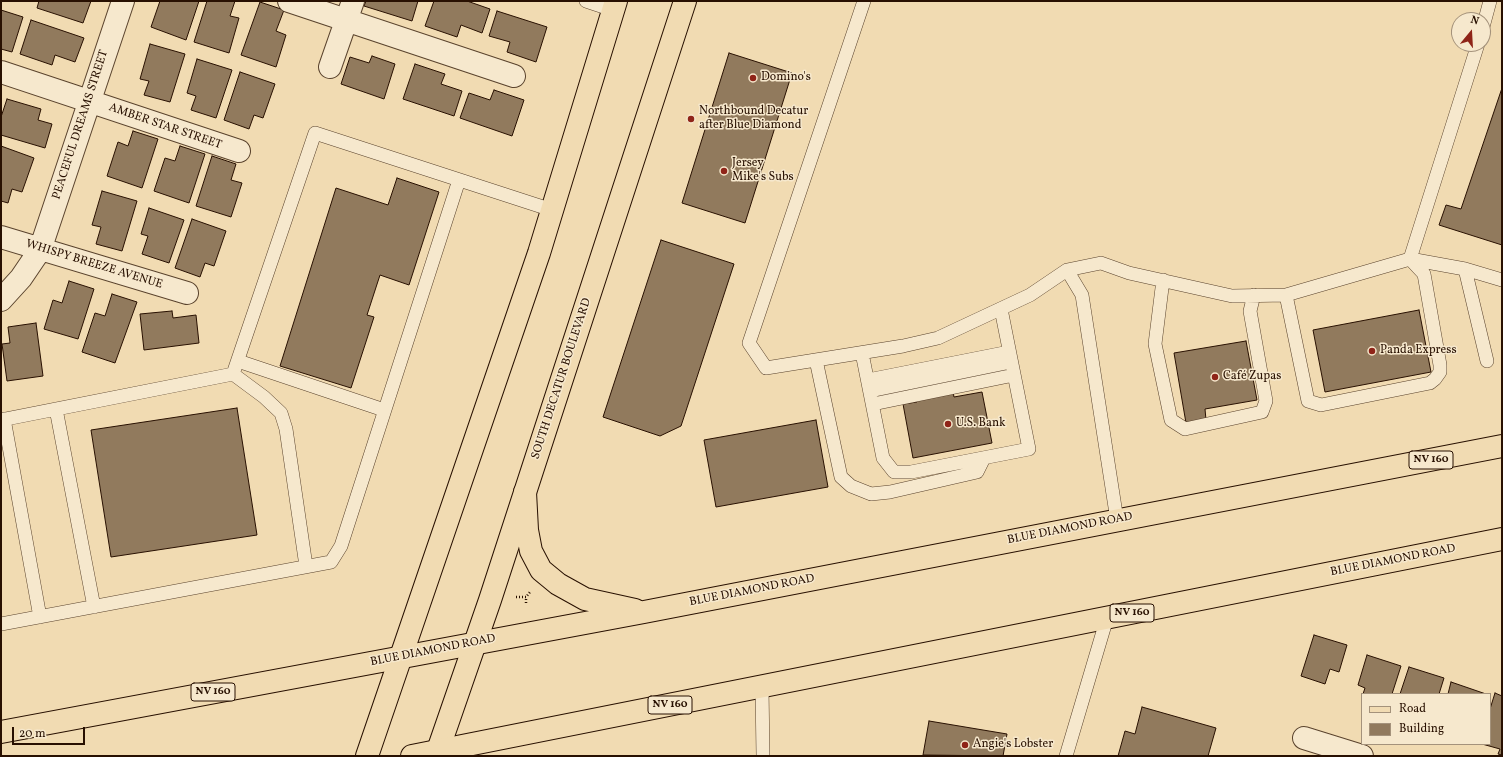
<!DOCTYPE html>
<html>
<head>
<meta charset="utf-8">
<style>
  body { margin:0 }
  #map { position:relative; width:1503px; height:757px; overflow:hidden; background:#f1dbb2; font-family:Vollkorn,serif }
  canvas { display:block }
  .frame { position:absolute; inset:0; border:2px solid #281001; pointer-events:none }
  .legend { position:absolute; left:1361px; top:693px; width:130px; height:52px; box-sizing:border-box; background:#f6e8cd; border:1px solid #a4927b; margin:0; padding:5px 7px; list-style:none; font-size:12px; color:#281001 }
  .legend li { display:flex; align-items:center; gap:8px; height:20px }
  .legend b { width:20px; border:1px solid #a4927b }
  .north { position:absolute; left:1451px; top:12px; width:40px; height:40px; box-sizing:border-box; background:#f6e8cd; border:1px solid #a4927b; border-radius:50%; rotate:18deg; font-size:11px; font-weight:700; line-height:16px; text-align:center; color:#281001 }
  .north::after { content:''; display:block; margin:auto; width:14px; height:18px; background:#8f2418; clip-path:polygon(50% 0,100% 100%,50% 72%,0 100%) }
  .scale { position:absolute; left:12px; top:727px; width:73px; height:18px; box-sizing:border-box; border:2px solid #281001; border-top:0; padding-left:5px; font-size:12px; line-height:14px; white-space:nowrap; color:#281001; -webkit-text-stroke:3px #f6e8cd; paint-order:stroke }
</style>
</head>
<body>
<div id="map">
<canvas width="1503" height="757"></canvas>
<div class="frame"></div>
<ul class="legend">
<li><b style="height:5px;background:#f1dbb2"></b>Road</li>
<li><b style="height:11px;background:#917a5d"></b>Building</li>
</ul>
<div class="north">N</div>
<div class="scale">20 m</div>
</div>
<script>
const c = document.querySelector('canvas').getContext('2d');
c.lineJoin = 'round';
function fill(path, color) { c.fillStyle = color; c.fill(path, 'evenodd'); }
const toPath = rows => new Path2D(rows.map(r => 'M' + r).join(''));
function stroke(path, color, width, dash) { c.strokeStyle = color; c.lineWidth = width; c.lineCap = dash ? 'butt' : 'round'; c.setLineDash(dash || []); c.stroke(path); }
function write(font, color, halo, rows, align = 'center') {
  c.font = font + ' Vollkorn,serif'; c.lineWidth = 3; c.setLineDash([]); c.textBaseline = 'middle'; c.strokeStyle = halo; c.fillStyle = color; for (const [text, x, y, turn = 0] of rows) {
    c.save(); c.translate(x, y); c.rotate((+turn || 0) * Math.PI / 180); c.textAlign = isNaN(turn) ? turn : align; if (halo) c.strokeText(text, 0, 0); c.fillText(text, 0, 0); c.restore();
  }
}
const building = toPath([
  [39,1,91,1,83,23,37,8,39,1],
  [160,1,199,1,186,40,151,27,160,1],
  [207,1,235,1,230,16,239,18,229,53,194,42,207,1],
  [366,1,418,1,412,21,364,6,366,1],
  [434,1,467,1,490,9,482,33,461,25,457,37,425,26,434,1],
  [260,2,284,10,276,31,286,35,276,67,241,55,260,2],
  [1,10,23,17,12,52,1,49,1,10],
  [497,11,547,27,536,62,507,52,510,42,489,36,497,11],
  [31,20,84,38,75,62,55,55,52,65,20,54,31,20],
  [150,44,185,54,170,102,144,95,149,81,140,79,150,44],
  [729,53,792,73,745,223,682,203,729,53],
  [372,56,395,64,384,99,341,84,350,57,369,63,372,56],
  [197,59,232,70,216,118,191,110,196,96,187,93,197,59],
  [415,64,445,74,441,84,462,91,454,116,403,99,415,64],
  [240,72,275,84,263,118,254,115,249,129,224,120,240,72],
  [1502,88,1502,245,1439,225,1446,205,1461,209,1502,88],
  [494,90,524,100,512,136,460,118,469,93,490,100,494,90],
  [7,99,41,109,38,120,52,124,45,148,1,135,1,117,7,99],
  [133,131,158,139,142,188,107,176,118,142,128,146,133,131],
  [1,146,34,158,22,192,12,189,8,203,1,201,1,146],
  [180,146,205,154,189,203,154,191,165,158,175,161,180,146],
  [212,156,236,164,231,180,242,183,231,217,196,206,212,156],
  [397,178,439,192,409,285,380,275,367,315,374,317,351,388,280,366,336,188,388,205,397,178],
  [102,191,137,201,122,251,96,244,101,227,92,225,102,191],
  [149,208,184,220,169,263,142,254,148,236,141,234,149,208],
  [192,219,226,231,214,266,205,263,200,277,175,268,192,219],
  [661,240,734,264,681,426,660,436,603,417,661,240],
  [69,281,94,289,78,339,44,329,53,300,62,303,69,281],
  [112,294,137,302,115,363,82,352,95,313,105,316,112,294],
  [1419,310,1431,372,1325,392,1313,330,1419,310],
  [172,311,173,318,196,315,199,343,144,350,140,314,172,311],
  [36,323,43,376,7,381,2,344,10,343,8,327,36,323],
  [1246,341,1257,400,1205,409,1206,420,1186,423,1174,353,1246,341],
  [947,363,954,397,982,392,992,443,913,458,903,404,917,402,911,370,947,363],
  [237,408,257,535,111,557,91,430,237,408],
  [816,420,828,487,716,507,704,440,816,420],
  [1314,635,1347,645,1339,672,1330,669,1325,684,1301,676,1314,635],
  [1367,655,1401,666,1392,694,1363,694,1365,688,1358,685,1367,655],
  [1409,667,1444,678,1439,694,1400,694,1409,667],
  [1451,682,1486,694,1448,694,1451,682],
  [1495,693,1502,696,1502,755,1498,754,1500,749,1482,744,1490,744,1490,709,1495,693],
  [1142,707,1216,728,1208,756,1118,756,1125,731,1135,734,1142,707],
  [929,721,1007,734,1003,756,923,755,929,721]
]);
fill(building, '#917a5d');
stroke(building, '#281001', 1);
const lane = toPath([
  [586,1,613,10],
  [864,1,749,343,766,368,903,346,938,338,1030,295,1067,270,1082,295,1117,520],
  [1483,27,1490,1],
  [1478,44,1410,259,1465,269,1502,280],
  [1465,269,1487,361],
  [1067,270,1101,263,1129,273,1232,296,1286,295,1410,259,1424,274,1440,365,1440,372,1435,379,1430,383,1321,405,1308,401,1286,295],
  [1163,280,1155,344,1171,420,1185,429,1262,412,1266,401,1250,311,1254,295],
  [862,353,883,458,894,472,911,472,1029,449,1001,309],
  [816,360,841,477,851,486,871,494,890,492,977,472,984,458],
  [238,361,384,410],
  [233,374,264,397,281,413,286,429,306,566],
  [868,380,1009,352],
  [870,391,1011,362],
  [873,404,1014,375],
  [56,409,94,607],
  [4,419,40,617],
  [1,420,233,374,315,133,552,210],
  [1,624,331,562,341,546,459,180],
  [762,687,763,756],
  [1066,756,1107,618]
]);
const street = toPath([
  [289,1,514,76],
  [330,67,353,1],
  [1,72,239,151],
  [1,237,187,293],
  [1,300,21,278,40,250,123,1],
  [1304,738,1362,756]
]);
const primary = toPath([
  [367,756,539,253,616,1],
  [436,756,490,600,685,1]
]);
const highway = toPath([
  [525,492,527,530,531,551,541,570,558,584,585,599,635,610],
  [1,732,644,612,1502,446],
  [412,756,1502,539]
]);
stroke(lane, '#5a432d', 14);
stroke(street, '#5a432d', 24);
stroke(primary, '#281001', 24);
stroke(highway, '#281001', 24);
stroke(toPath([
  [516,597,526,597,530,592],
  [526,603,526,597]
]), '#281001', 2.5, [1, 2]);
stroke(lane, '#f6e8cd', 13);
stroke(street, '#f6e8cd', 22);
stroke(primary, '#f1dbb2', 22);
stroke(highway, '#f1dbb2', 22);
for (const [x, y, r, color] of [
  [753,78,4,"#8f2418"],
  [691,119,4,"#8f2418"],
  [724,171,4,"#8f2418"],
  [1372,351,4,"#8f2418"],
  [1215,377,4,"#8f2418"],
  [948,424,4,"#8f2418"],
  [965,745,4,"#8f2418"]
]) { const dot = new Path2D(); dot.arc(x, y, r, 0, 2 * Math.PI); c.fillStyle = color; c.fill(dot); stroke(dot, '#f6e8cd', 1.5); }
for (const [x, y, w] of [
  [1431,460,44],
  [1132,613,44],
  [213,692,44],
  [670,705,44]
]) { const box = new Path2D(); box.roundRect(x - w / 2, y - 9, w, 18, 3); c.fillStyle = '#f6e8cd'; c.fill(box); stroke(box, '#281001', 1); }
write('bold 11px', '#281001', null, [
  ["NV 160",1431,460],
  ["NV 160",1132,613],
  ["NV 160",213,692],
  ["NV 160",670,705]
]);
write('12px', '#281001', '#f6e8cd', [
  ["Domino's",761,78],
  ["Northbound Decatur",699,112],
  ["after Blue Diamond",699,126],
  ["Jersey",732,164],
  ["Mike's Subs",732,178],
  ["Panda Express",1380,351],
  ["Café Zupas",1223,377],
  ["U.S. Bank",956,424],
  ["Angie's Lobster",973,745]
], 'left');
write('12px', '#281001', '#f6e8cd', [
  ["PEACEFUL DREAMS STREET",81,125,-72],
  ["AMBER STAR STREET",165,127,19],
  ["WHISPY BREEZE AVENUE",94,265,17],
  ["SOUTH DECATUR BOULEVARD",562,379,-72],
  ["BLUE DIAMOND ROAD",1070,529,-11],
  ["BLUE DIAMOND ROAD",1393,561,-11],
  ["BLUE DIAMOND ROAD",752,591,-11],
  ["BLUE DIAMOND ROAD",433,651,-11]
]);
</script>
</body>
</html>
